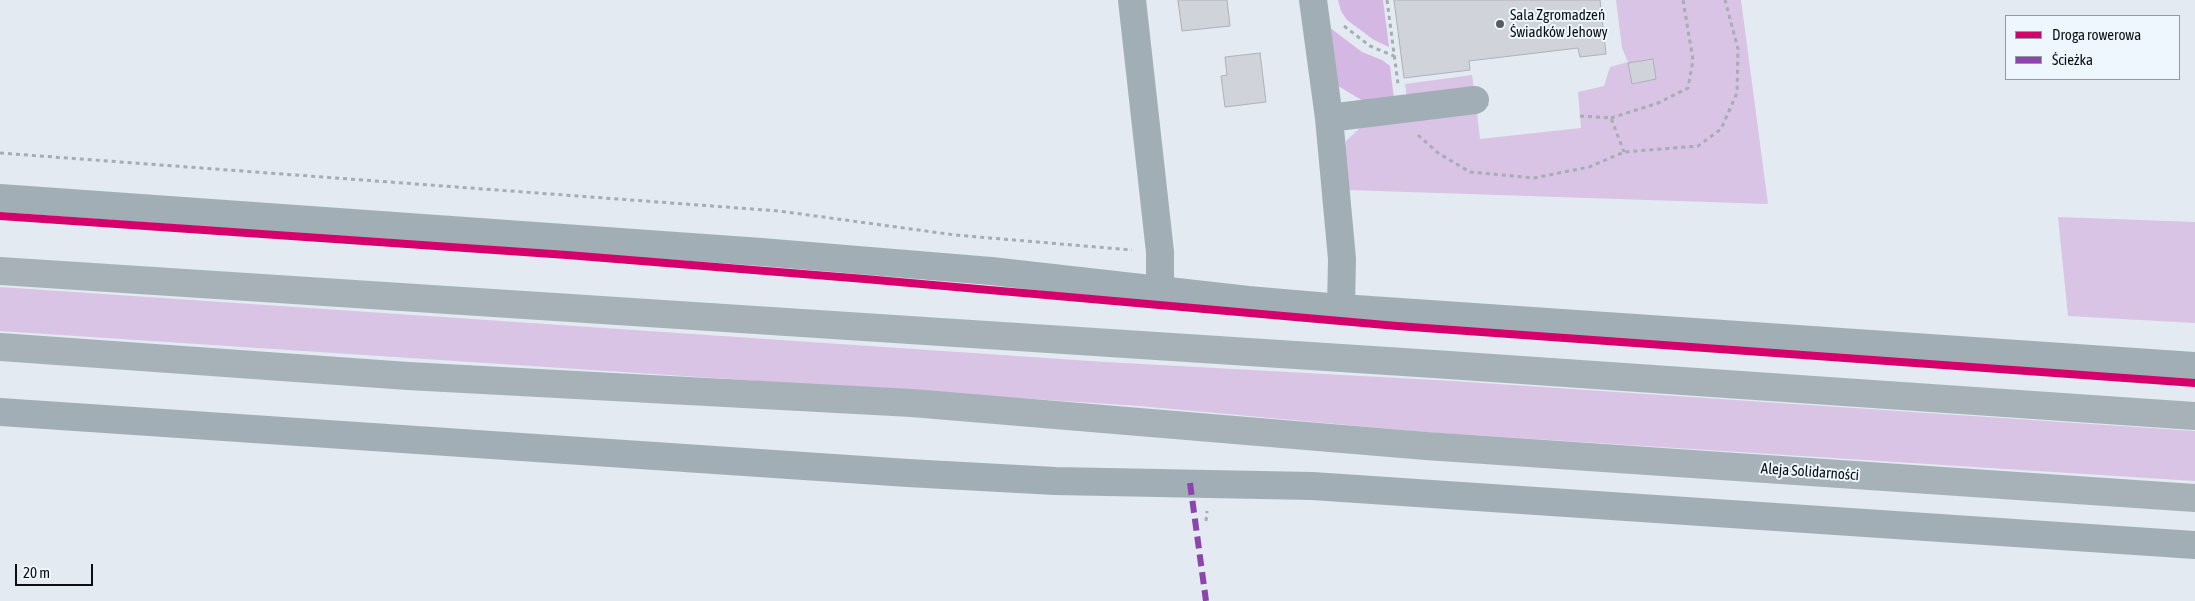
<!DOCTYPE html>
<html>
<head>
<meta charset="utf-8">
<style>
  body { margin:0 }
  #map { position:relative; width:2195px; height:601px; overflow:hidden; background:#e3eaf1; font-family:"Asap Condensed",sans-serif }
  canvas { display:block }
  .legend { position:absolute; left:2005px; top:15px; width:175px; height:65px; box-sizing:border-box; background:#eef6fe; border:1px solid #949aa0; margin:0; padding:6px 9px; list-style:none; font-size:15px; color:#0c1014 }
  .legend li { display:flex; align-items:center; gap:10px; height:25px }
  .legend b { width:25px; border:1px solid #949aa0 }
  .scale { position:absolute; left:15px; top:564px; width:78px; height:22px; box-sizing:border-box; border:2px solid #0c1014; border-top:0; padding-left:6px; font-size:15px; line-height:18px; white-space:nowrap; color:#0c1014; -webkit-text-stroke:4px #eef6fe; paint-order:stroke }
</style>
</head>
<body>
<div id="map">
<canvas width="2195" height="601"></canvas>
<ul class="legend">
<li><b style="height:6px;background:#d6006c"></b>Droga rowerowa</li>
<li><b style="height:6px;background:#8e44ad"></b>Ścieżka</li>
</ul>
<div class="scale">20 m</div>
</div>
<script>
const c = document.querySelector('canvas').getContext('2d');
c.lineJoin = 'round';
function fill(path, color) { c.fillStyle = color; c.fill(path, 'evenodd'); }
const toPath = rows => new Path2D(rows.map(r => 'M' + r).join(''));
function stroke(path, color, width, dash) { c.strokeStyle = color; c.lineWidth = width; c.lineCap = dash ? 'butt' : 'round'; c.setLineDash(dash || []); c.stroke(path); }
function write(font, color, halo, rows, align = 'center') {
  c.font = font + ' "Asap Condensed",sans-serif'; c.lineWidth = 4; c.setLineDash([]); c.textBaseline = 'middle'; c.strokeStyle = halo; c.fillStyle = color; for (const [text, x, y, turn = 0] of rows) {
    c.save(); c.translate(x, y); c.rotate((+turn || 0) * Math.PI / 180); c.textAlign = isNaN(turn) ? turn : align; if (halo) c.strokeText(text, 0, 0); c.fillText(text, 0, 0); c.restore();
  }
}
fill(toPath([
  [1616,0,1741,0,1768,204,1349,190,1343,163,1346,141,1362,126,1477,112,1480,139,1581,128,1578,92,1604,86,1610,67,1628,62,1622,48],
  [1472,75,1474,90,1407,98,1405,84],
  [2058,217,2195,222,2195,323,2068,316],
  [0,287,1105,362,1453,381,2195,431,2195,481,1424,432,1139,406,0,331]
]), '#d9c4e5');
fill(toPath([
  [1338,0,1383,0,1389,47,1374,40,1347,20,1341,11],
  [1329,27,1362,52,1382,60,1390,66,1394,99,1365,102,1338,86]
]), '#d5b7e4');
const building = toPath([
  [1178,0,1227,0,1230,26,1182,31,1178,0],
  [1394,0,1600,0,1606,54,1580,57,1578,48,1469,61,1470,70,1404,78,1394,0],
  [1260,53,1266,102,1225,107,1221,76,1227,75,1225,57,1260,53],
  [1653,59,1656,79,1632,84,1628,63,1653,59]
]);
fill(building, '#d0d3d9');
stroke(building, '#aeb1b7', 1);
stroke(toPath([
  [1387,0,1398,84],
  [1344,26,1370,46,1394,56],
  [1580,116,1611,118,1624,152],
  [1611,118,1658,103,1688,88,1693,60,1683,0],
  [1418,135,1438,153,1470,172,1534,178,1589,167,1624,152,1698,146,1721,129,1737,93,1738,49,1725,0],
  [0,153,779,211,955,235,1132,250],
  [1206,521,1207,511]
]), '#a4aeb4', 3, [4, 4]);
stroke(toPath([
  [1132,0,1160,252,1160,289],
  [1313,0,1329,118,1342,259,1341,308],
  [1329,118,1475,100],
  [0,198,761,252,991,271,1248,300,1341,308,2195,366],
  [0,412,908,473,1055,481,1312,486,2195,545]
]), '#a2aeb5', 28);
stroke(toPath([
  [0,271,1434,364,2195,416],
  [0,347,408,376,912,403,1426,446,2195,498]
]), '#a7b2b8', 28);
stroke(toPath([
  [1190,483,1206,601]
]), '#8e44ad', 6, [12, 6]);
stroke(toPath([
  [0,216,567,255,865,279,1397,326,2195,383]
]), '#d6006c', 8);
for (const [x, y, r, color] of [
  [1500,24,5,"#575c61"]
]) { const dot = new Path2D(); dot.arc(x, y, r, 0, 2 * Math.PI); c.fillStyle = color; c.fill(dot); stroke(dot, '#eef6fe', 2); }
write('15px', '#0c1014', '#eef6fe', [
  ["Sala Zgromadzeń",1510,15],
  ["Świadków Jehowy",1510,32]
], 'left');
write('15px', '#0c1014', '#eef6fe', [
  ["Aleja Solidarności",1810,472,4]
]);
</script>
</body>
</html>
